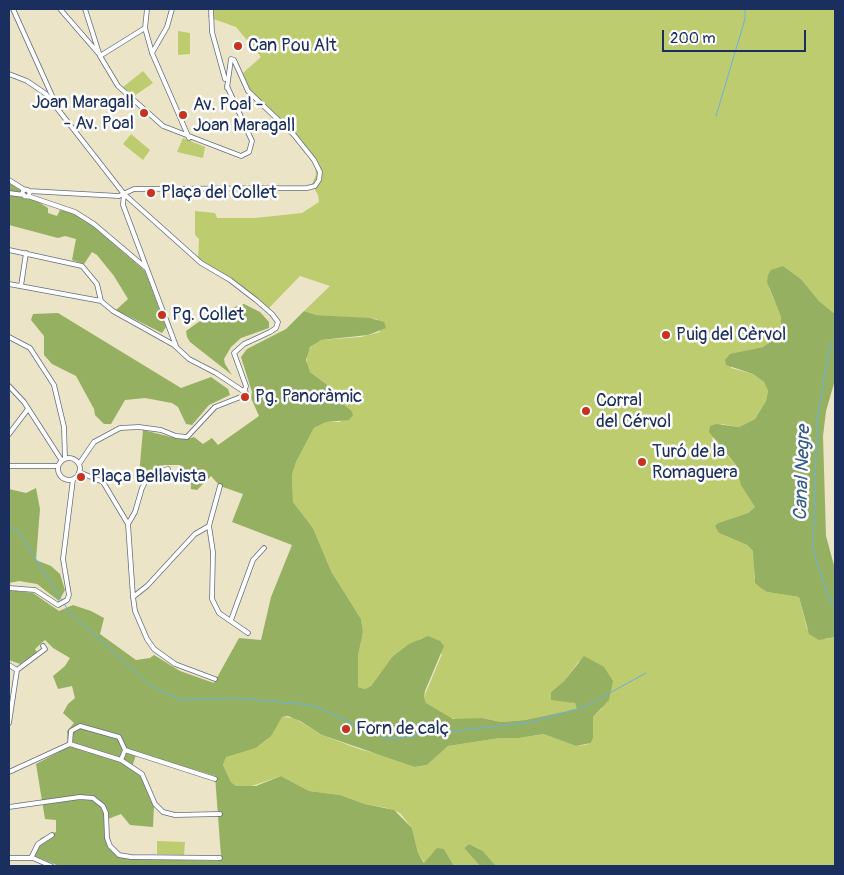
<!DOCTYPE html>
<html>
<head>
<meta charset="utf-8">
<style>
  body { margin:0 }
  #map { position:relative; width:844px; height:875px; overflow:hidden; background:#ebe4c6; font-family:Pangolin,sans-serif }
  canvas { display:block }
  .frame { position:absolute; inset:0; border:10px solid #1b2f5e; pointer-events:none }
  .scale { position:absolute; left:662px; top:30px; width:144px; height:22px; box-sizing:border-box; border:2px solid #1b2f5e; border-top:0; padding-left:6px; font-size:15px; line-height:18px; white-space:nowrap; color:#1b2f5e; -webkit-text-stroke:4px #fff; paint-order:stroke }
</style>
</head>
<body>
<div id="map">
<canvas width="844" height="875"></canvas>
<div class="frame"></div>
<div class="scale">200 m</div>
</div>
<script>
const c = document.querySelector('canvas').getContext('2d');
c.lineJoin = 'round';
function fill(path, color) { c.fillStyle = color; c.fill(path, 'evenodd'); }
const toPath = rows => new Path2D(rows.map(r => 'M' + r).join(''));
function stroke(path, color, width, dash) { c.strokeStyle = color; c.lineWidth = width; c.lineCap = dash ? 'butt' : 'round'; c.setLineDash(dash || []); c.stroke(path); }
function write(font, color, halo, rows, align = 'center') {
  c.font = font + ' Pangolin,sans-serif'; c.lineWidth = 5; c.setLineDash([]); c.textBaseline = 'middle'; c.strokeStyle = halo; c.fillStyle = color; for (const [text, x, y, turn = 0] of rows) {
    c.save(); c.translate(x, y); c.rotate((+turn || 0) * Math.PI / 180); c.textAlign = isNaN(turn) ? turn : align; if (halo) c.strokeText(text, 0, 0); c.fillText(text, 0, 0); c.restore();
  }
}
fill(toPath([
  [209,9,835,9,835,314,819,301,801,279,783,266,769,288,781,317,781,329,773,340,763,347,737,353,731,368,753,374,764,382,768,391,766,401,755,419,739,427,721,424,712,439,736,465,740,478,755,507,748,513,718,523,719,533,747,545,753,551,755,557,754,578,767,592,799,597,807,629,826,639,835,637,835,866,496,866,483,851,469,844,464,848,480,866,454,866,444,849,425,863,418,853,412,828,400,813,387,808,365,804,340,795,309,791,281,776,249,787,236,786,231,782,223,765,226,756,256,748,266,740,282,717,294,718,322,735,359,749,398,759,416,767,427,765,448,746,500,738,519,738,545,734,576,746,585,745,591,743,593,738,593,717,602,708,579,661,564,681,551,692,575,703,578,709,525,720,501,722,482,718,460,720,447,717,426,703,424,697,442,654,422,638,392,657,371,686,365,689,358,687,358,656,363,632,361,619,331,571,313,528,293,502,292,475,296,462,314,428,326,422,340,422,351,410,340,402,326,384,310,372,307,366,307,352,314,343,321,340,361,337,380,332,377,319,316,315,304,311,330,286,300,276,269,308,255,296,198,260,199,239,195,235,195,211,215,213,217,218,255,218,302,213,319,202,318,195,312,184,316,175,315,167,302,142,251,92,243,73,261,57,236,27,208,17],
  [178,31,190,33,190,54,178,55],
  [143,71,153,83,134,96,123,87],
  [131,134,150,150,143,160,123,144],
  [183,138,205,147,203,158,177,152],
  [157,841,185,842,184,855,157,854]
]), '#bdcc6e');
fill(toPath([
  [9,183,48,208,48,213,57,216,60,210,74,213,94,227,145,271,166,327,162,333,116,310,128,299,114,276,97,255,92,252,84,264,72,260,76,239,65,236,58,238,9,225],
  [783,266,801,279,819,301,835,314,835,380,826,411,823,436,826,536,835,569,835,637,819,640,809,634,799,597,767,592,761,588,755,583,753,551,747,545,719,533,715,526,718,523,748,513,755,507,741,485,736,465,709,432,710,426,716,424,739,427,755,419,766,401,768,391,764,382,753,374,726,365,725,360,730,354,763,347,773,340,781,329,781,317,767,282,768,275,771,270],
  [244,304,260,312,269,322,269,328,241,338,231,347,224,359,225,364,232,375,190,342,187,337,186,331,207,316],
  [304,311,316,315,370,318,384,322,386,328,368,335,321,340,310,347,306,360,310,372,326,384,340,402,351,410,353,415,349,420,326,422,314,428,296,462,292,475,293,502,313,528,331,571,361,619,363,632,358,656,358,687,365,689,371,686,392,657,409,644,428,636,440,641,444,646,425,691,424,697,426,703,453,719,482,718,501,722,525,720,577,709,575,703,551,700,551,692,564,681,584,656,604,667,613,681,609,700,593,717,593,738,591,743,576,746,544,734,519,738,500,738,448,746,427,765,415,767,322,735,300,721,288,716,282,717,271,736,256,748,226,757,223,765,231,782,236,786,256,786,281,776,309,791,340,795,365,804,394,810,412,828,418,853,424,863,437,848,444,849,454,866,59,866,30,854,41,838,56,832,56,820,45,819,36,764,68,747,67,731,74,723,63,713,68,704,75,698,72,686,58,689,53,676,65,666,70,658,53,648,45,640,35,649,37,652,20,664,9,660,9,590,33,593,59,611,73,605,91,611,104,618,100,634,136,660,150,658,154,655,180,671,214,683,239,638,261,640,271,597,292,545,232,522,243,494,220,486,211,476,197,490,191,489,191,477,180,465,164,465,154,469,145,477,139,475,143,430,175,438,187,439,194,437,203,444,212,438,218,445,259,416,251,398,252,392,241,357,247,349,286,329],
  [137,752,215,776,221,856,218,861,134,859,120,854,109,844,108,819,121,814,130,825,153,827,154,806,141,777,132,767],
  [58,313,181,388,211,377,228,389,230,395,209,405,192,425,186,424,178,407,172,403,145,398,125,400,111,424,104,424,95,415,94,409,76,376,52,364,44,355,44,336,31,320,33,314],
  [36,488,40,509,36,560,51,566,60,574,65,590,59,601,37,584,19,581,9,583,9,489,26,493],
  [469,844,483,851,496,866,480,866,464,848]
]), '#96b061');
stroke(toPath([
  [716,116,745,19,745,9],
  [835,339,830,344,817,420,813,551,831,603,835,608],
  [9,526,18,531,70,613,150,685,181,700,235,698,312,705,388,739,533,722,586,706,646,673]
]), '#6ab0e1', 1);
const street = toPath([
  [13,9,54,100],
  [60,9,99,54],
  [85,9,100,56,118,86,163,126,241,156,249,152,252,141,227,86],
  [147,9,145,28,152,53,189,138],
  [211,9,212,32,225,79],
  [152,53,167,27,172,9],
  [100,56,145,28],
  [9,74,27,81,46,94,124,194,201,263,230,280,256,300,272,314,278,322,276,328,270,332,244,344,234,353,246,386,243,396,215,407,187,437,176,436,161,430,139,427,120,428,94,442,79,464],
  [9,180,25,190],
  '22.5 193a3.5 3.5 0 1 1 7 0a3.5 3.5 0 1 1-7 0Z',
  [29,191,119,196,134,189,307,188,315,186,319,180,320,172,314,160,294,135,248,91,234,60,231,59,227,88],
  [9,193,24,195],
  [124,194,123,205,176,346],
  [28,196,75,212,94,224,146,268],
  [9,250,82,266,97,284,101,301],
  [9,284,101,301,113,311,174,345,189,359,216,373,246,393],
  [21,286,26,253],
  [9,337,30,348,54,385,64,427,65,459],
  [9,386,24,402,62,461],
  [9,434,28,409],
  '58 469a11 11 0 1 1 22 0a11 11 0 1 1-22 0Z',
  [9,466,58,466],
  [79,472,103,482,128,524,133,597,135,611,147,639,154,649,175,664,215,679],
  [128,524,135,512,142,488,149,475,168,469],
  [209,526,220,486],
  [9,588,35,590,58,605,67,600,69,595,63,559,73,479],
  [133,597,147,586,195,534,209,526,213,552,212,599,219,613,248,633],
  [231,620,253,560,264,548],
  [9,665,17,670],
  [17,670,45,649,43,646],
  [9,723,17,670],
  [80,726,119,737,125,750,121,760,70,744,71,731,80,726],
  [125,750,215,779],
  [121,760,142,774,155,804,163,812,175,815,220,814],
  [9,772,70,744],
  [9,807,80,797,93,798,103,806,106,813,107,838,110,846,119,855,131,857,220,858],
  [9,858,33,858,51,866],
  [31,858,38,844,52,835]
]);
stroke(street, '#646e82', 5.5);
stroke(street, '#fff', 4);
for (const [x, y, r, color] of [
  [238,46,5,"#c8321e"],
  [144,113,5,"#c8321e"],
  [183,115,5,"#c8321e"],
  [151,193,5,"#c8321e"],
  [162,315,5,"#c8321e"],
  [666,335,5,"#c8321e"],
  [245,397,5,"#c8321e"],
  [586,411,5,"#c8321e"],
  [642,462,5,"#c8321e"],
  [81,477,5,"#c8321e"],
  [346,729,5,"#c8321e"]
]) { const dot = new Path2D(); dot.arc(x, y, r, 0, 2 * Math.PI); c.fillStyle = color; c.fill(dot); stroke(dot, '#fff', 2); }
write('18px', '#1b2f5e', '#fff', [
  ["Can Pou Alt",248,46],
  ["Joan Maragall",134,103,"right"],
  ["- Av. Poal",134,124,"right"],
  ["Av. Poal -",193,105],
  ["Joan Maragall",193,126],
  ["Plaça del Collet",161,193],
  ["Pg. Collet",172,315],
  ["Puig del Cèrvol",676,335],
  ["Pg. Panoràmic",255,397],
  ["Corral",596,401],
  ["del Cérvol",596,422],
  ["Turó de la",652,452],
  ["Romaguera",652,473],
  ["Plaça Bellavista",91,477],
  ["Forn de calç",356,729]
], 'left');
write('italic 19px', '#375c8c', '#fff', [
  ["Canal Negre",803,473,-88]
]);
</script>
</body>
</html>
